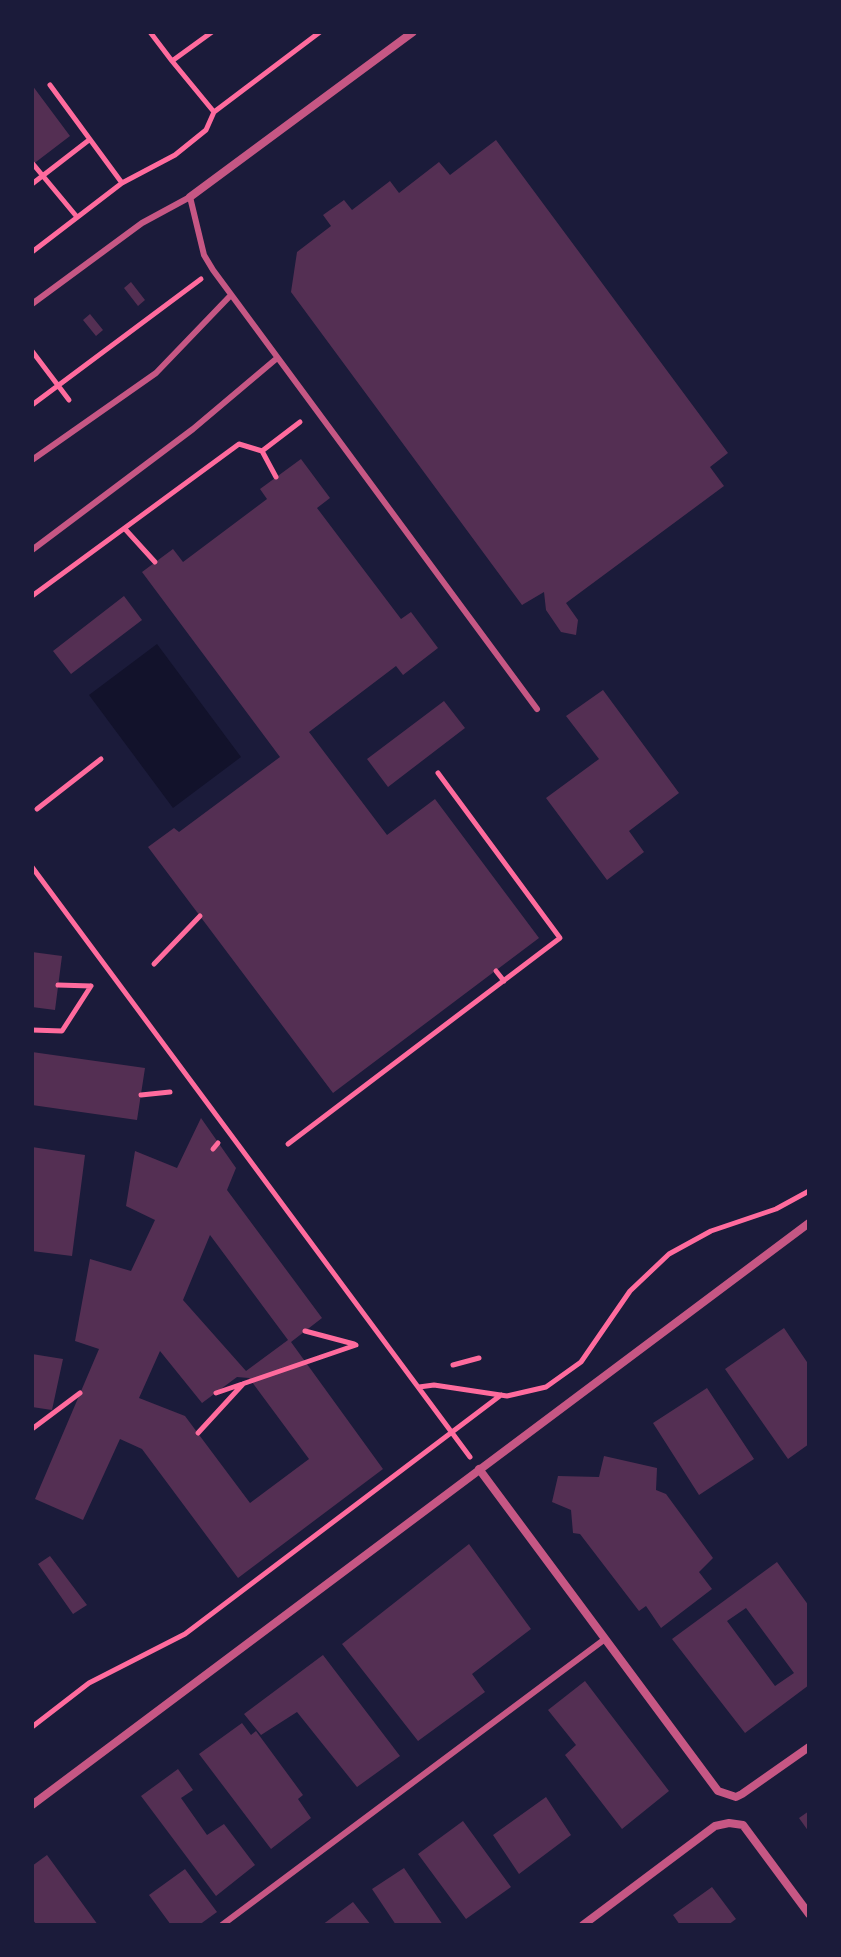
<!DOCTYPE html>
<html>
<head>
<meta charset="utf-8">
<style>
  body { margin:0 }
  #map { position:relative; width:841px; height:1957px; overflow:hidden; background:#1b1b3a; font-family:"Playfair Display",serif }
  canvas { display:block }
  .frame { position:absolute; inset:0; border:34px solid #1b1b3a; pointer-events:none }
</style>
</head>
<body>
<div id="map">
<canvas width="841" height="1957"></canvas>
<div class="frame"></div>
</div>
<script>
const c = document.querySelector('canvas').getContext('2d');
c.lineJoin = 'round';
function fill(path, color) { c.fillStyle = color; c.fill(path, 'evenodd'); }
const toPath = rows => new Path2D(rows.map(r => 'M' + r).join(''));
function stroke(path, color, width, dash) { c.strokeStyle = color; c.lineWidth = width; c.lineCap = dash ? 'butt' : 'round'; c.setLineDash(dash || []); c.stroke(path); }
fill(toPath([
  [157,644,241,757,173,808,89,695]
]), '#12122b');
fill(toPath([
  [32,85,70,136,32,165],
  [496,140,728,453,710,467,724,486,566,603,578,620,576,635,561,632,546,610,544,592,522,605,291,292,297,252,331,226,323,215,344,200,352,210,390,181,399,193,439,162,450,175],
  [131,282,145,300,138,306,124,288],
  [90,314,103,330,96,336,83,320],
  [301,459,330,498,317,508,401,619,411,612,438,648,403,675,396,666,309,732,387,835,435,799,539,938,333,1093,148,847,174,828,179,832,280,757,142,572,173,549,183,562,267,499,260,489],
  [124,596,142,620,71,674,53,651],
  [603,690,679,793,629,831,644,852,607,880,546,798,599,759,566,716],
  [444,701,465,728,388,787,367,759],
  [32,952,62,956,55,1010,32,1007],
  [32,1052,145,1068,137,1120,32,1105],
  [201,1118,236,1168,227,1190,322,1318,291,1342,383,1469,238,1578,142,1449,120,1439,83,1520,35,1499,99,1349,75,1341,90,1259,131,1271,155,1220,126,1206,135,1151,177,1168],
  [210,1235,288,1340,246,1371,183,1300],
  [160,1351,202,1403,237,1377,249,1378,309,1459,250,1503,185,1416,139,1398],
  [32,1147,85,1155,72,1256,32,1251],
  [784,1328,809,1365,809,1444,788,1459,725,1369],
  [32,1354,63,1359,52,1410,32,1407],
  [707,1388,754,1459,699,1495,653,1423],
  [604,1456,657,1468,656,1490,666,1494,713,1558,699,1572,712,1589,661,1628,646,1606,639,1611,580,1534,573,1533,571,1510,552,1502,558,1476,599,1477],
  [469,1544,531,1629,472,1674,485,1692,418,1741,342,1644],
  [50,1556,87,1605,73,1614,38,1564],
  [777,1562,809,1606,809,1685,745,1733,672,1639],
  [746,1608,794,1673,775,1686,727,1621],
  [323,1655,400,1756,357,1787,297,1712,261,1735,244,1714],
  [585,1681,669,1791,622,1829,565,1755,576,1745,548,1710],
  [242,1723,251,1735,256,1731,303,1795,298,1799,311,1818,271,1849,199,1754],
  [178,1769,193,1790,181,1798,207,1835,224,1824,255,1865,216,1896,141,1796],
  [546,1797,571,1835,519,1874,493,1835],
  [809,1811,809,1832,799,1818],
  [463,1821,511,1887,466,1919,418,1854],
  [47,1855,98,1925,37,1925,32,1919,32,1866],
  [404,1868,443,1925,396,1925,372,1889],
  [185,1869,217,1912,199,1925,171,1925,149,1895],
  [712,1887,736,1919,728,1925,680,1925,673,1915],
  [353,1902,371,1925,322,1925]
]), '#542f53');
stroke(toPath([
  [150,32,172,61,212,32],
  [172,61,214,112],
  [50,85,122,183],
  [33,164,77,217],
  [32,184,89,140],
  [32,252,122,183,175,155,206,130,214,112,320,32],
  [32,351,69,400],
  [32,405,201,279],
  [262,451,276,477],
  [125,529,155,562],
  [32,596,239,444,262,451,300,422],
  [37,809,101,759],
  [32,867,470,1457],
  [154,964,200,916],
  [496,971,504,981],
  [58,985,91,986],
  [32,1030,62,1031,91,986],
  [141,1095,170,1092],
  [288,1144,560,938,438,773],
  [213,1149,218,1143],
  [305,1331,354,1344],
  [453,1365,479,1358],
  [419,1387,434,1385,507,1396,546,1387,581,1362,630,1291,669,1254,711,1231,776,1209,809,1191],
  [216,1393,356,1345],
  [32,1429,80,1393],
  [198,1433,243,1384],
  [32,1727,89,1683,185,1634,501,1395]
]), '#ff6b9d', 5);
stroke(toPath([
  [32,304,142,223,190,197,204,255,213,270,537,709],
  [32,460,156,373,231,295],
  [32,550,193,429,276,359],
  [222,1925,605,1639]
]), '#c65784', 6);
stroke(toPath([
  [190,197,413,32],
  [479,1469,718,1791,736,1797,742,1794,809,1747],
  [32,1805,809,1223],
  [583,1925,715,1826,729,1823,743,1825,809,1914]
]), '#c65784', 8);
</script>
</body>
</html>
